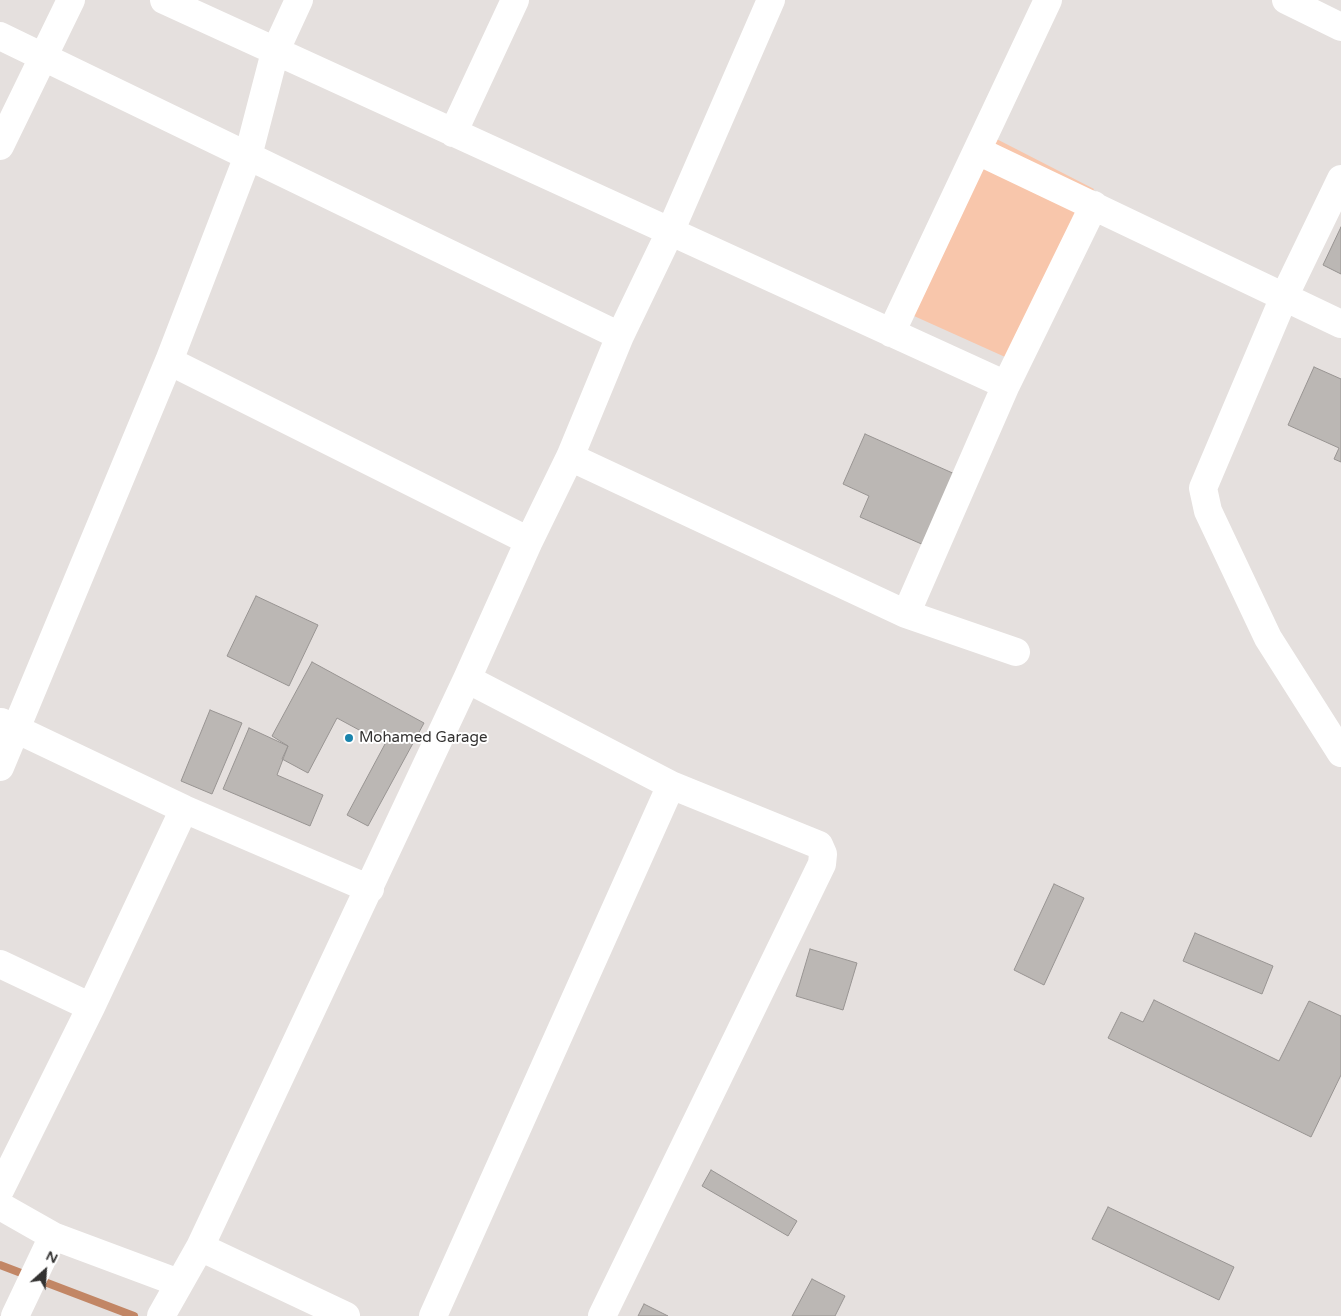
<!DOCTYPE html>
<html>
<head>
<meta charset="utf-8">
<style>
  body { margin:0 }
  #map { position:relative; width:1341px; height:1316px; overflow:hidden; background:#e5e0de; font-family:"Varela Round",sans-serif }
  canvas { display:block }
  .north { position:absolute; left:20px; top:1246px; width:50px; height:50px; -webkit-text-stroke:4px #fff; paint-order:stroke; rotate:26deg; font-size:14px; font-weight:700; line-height:20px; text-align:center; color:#333231 }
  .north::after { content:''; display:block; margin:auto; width:18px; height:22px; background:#333231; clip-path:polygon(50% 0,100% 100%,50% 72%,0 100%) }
</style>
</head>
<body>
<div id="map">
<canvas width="1341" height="1316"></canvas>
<div class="north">N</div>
</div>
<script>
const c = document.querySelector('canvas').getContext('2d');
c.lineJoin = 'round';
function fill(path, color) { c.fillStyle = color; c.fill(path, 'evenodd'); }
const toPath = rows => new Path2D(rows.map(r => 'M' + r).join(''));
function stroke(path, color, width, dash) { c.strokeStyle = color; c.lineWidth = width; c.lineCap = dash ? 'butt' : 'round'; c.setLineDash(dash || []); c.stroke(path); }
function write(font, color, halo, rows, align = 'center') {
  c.font = font + ' "Varela Round",sans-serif'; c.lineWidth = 4; c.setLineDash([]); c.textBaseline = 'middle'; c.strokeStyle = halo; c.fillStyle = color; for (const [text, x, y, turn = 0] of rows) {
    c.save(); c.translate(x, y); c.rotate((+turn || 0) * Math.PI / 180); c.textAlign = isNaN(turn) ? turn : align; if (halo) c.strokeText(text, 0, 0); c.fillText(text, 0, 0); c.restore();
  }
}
fill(toPath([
  [979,130,1094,189,1014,361,894,307]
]), '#f8c6ab');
stroke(toPath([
  [0,1265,134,1316]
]), '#c28665', 8);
const building = toPath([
  [1341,227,1341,274,1323,265,1341,227],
  [1314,367,1341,379,1341,462,1334,459,1339,448,1288,425,1314,367],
  [865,434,957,475,926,546,860,517,869,496,843,484,865,434],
  [256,596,318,625,289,686,227,656,256,596],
  [312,662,424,723,368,826,347,815,385,744,337,718,308,773,282,759,288,746,272,736,312,662],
  [210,710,242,723,212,794,181,781,210,710],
  [249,728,288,746,277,775,323,795,310,826,223,789,249,728],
  [1054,884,1084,898,1044,985,1014,970,1054,884],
  [1195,933,1273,966,1262,994,1183,961,1195,933],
  [810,949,857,963,843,1010,796,996,810,949],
  [1154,1000,1279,1061,1309,1001,1341,1016,1341,1075,1311,1137,1108,1038,1121,1012,1143,1022,1154,1000],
  [711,1170,797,1221,788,1236,702,1186,711,1170],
  [1108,1207,1234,1267,1219,1300,1092,1239,1108,1207],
  [812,1279,845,1296,835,1316,792,1316,812,1279],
  [644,1304,668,1316,638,1316,644,1304]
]);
fill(building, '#bbb7b4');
stroke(building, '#989492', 1);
stroke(toPath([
  [164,0,1006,385],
  [1286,0,1341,27],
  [0,36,620,336],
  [453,133,515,0],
  [0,146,71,0],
  [978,151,1341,324],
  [1341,179,1284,297,1203,488,1208,511,1268,638,1341,753],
  [891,333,1048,0],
  [169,361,529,541],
  [570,457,906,614,1016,652],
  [906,614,1006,385,1094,205],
  [467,679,671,785,819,845,823,854,822,864,602,1316],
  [1,722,184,809,370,889],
  [0,767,169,361,248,156,275,52,299,0],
  [0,964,91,1007],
  [0,1190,91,1007,184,809],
  [0,1206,53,1236,179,1283],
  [200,1247,346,1316],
  [15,1316,53,1236],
  [161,1316,200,1247,467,679,529,541,570,457,620,336,670,232,771,0],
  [433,1316,671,785]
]), '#fff', 28);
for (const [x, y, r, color] of [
  [349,738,5,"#1a84ac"]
]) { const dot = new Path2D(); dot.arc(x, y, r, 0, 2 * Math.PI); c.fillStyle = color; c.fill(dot); stroke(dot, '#fff', 2); }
write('15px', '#333231', '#fff', [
  ["Mohamed Garage",359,738]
], 'left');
</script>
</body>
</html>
